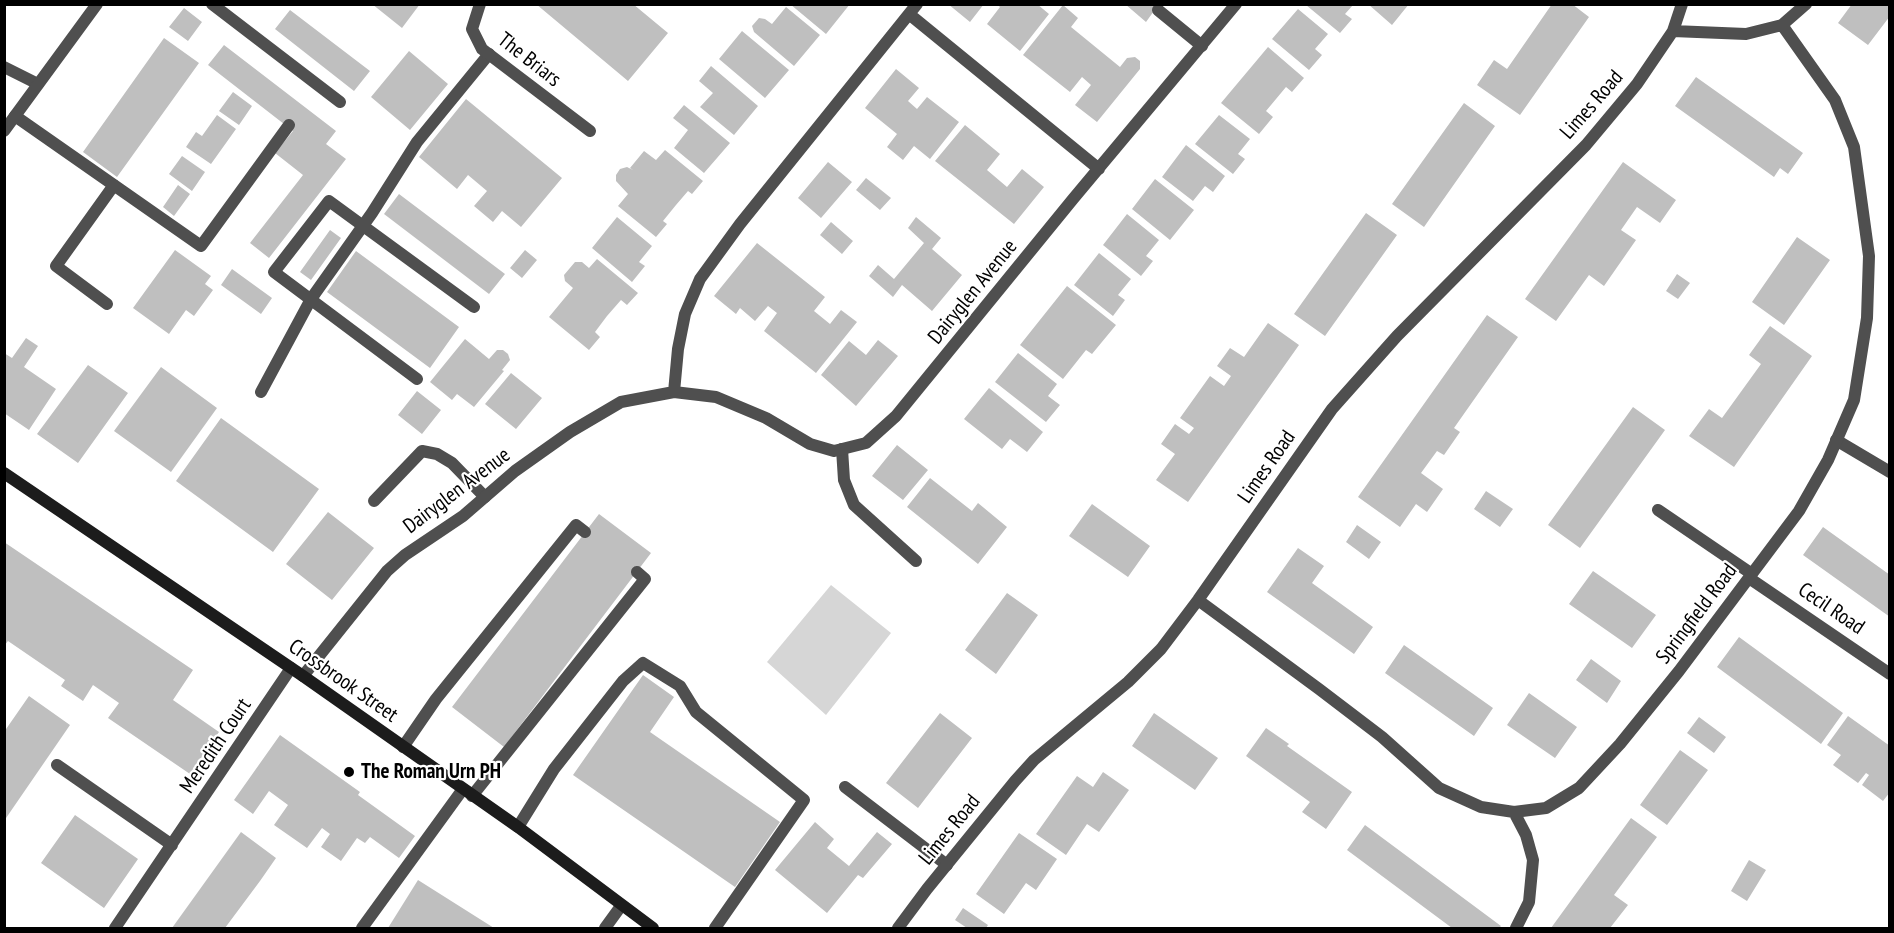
<!DOCTYPE html>
<html>
<head>
<meta charset="utf-8">
<style>
  body { margin:0 }
  #map { position:relative; width:1894px; height:933px; overflow:hidden; background:#fff; font-family:"PT Sans Narrow",sans-serif }
  canvas { display:block }
  .frame { position:absolute; inset:0; border:6px solid #000; pointer-events:none }
</style>
</head>
<body>
<div id="map">
<canvas width="1894" height="933"></canvas>
<div class="frame"></div>
</div>
<script>
const c = document.querySelector('canvas').getContext('2d');
c.lineJoin = 'round';
function fill(path, color) { c.fillStyle = color; c.fill(path, 'evenodd'); }
const toPath = rows => new Path2D(rows.map(r => 'M' + r).join(''));
function stroke(path, color, width, dash) { c.strokeStyle = color; c.lineWidth = width; c.lineCap = dash ? 'butt' : 'round'; c.setLineDash(dash || []); c.stroke(path); }
function write(font, color, halo, rows, align = 'center') {
  c.font = font + ' "PT Sans Narrow",sans-serif'; c.lineWidth = 4.5; c.setLineDash([]); c.textBaseline = 'middle'; c.strokeStyle = halo; c.fillStyle = color; for (const [text, x, y, turn = 0] of rows) {
    c.save(); c.translate(x, y); c.rotate((+turn || 0) * Math.PI / 180); c.textAlign = isNaN(turn) ? turn : align; if (halo) c.strokeText(text, 0, 0); c.fillText(text, 0, 0); c.restore();
  }
}
fill(toPath([
  [831,585,891,633,826,715,767,662]
]), '#d6d6d6');
fill(toPath([
  [372,4,420,4,402,28],
  [536,4,633,4,668,33,628,81],
  [790,4,850,4,826,34],
  [948,4,984,4,970,22],
  [997,4,1037,4,1049,14,1020,51,987,24,1000,7],
  [1125,4,1159,4,1146,22],
  [1368,4,1409,4,1392,25],
  [1552,4,1572,4,1589,17,1520,115,1477,85,1494,60,1507,69],
  [1852,4,1890,4,1890,16,1868,45,1838,23],
  [1063,5,1078,18,1071,27,1120,67,1127,58,1135,57,1140,61,1140,69,1097,122,1075,105,1091,85,1082,77,1070,92,1023,55],
  [1306,5,1353,5,1345,14,1352,19,1340,33],
  [786,7,820,35,794,66,754,32,752,26,759,18,765,19,772,24],
  [184,8,202,22,188,41,169,27],
  [1298,9,1328,34,1315,49,1322,55,1309,70,1272,39],
  [290,10,370,71,354,91,275,29],
  [742,31,789,70,765,98,719,59],
  [164,38,199,63,117,177,83,152],
  [224,45,336,131,326,144,346,159,269,258,250,243,303,175,275,153,293,131,208,65],
  [1268,47,1304,78,1292,92,1286,87,1266,111,1273,117,1259,134,1221,103],
  [409,51,448,84,410,130,371,97],
  [711,66,758,106,734,135,700,107,713,93,699,81],
  [896,69,919,88,908,101,917,109,927,97,959,122,930,159,914,146,903,160,887,147,897,134,865,108],
  [1696,77,1803,153,1788,174,1780,168,1774,177,1675,106],
  [233,92,252,106,239,125,219,111],
  [466,99,562,178,521,227,502,211,493,222,474,206,487,191,468,175,457,189,419,157],
  [1464,103,1495,126,1424,227,1392,204],
  [684,105,730,143,704,173,674,148,688,130,673,118],
  [217,115,236,129,211,164,186,147,196,132,202,136],
  [1219,115,1250,139,1238,154,1245,159,1233,174,1195,144],
  [965,125,1000,154,987,170,1007,187,1022,169,1044,187,1014,224,935,161],
  [1186,145,1225,176,1213,192,1205,186,1193,201,1162,177],
  [665,150,703,181,692,194,688,191,676,205,663,221,667,224,656,237,618,206,628,194,616,181,616,175,620,169,627,167,633,170,630,168,644,151,656,160],
  [182,156,205,172,192,191,169,174],
  [828,162,852,182,821,218,798,198],
  [1623,162,1676,200,1660,223,1637,207,1621,230,1636,240,1604,286,1589,275,1556,321,1525,299],
  [866,178,891,198,880,210,856,190],
  [1155,179,1194,210,1170,240,1132,209],
  [178,185,190,194,174,216,163,207],
  [399,194,505,274,489,294,384,214],
  [1366,213,1397,235,1325,336,1294,314],
  [1127,214,1159,240,1146,256,1153,261,1141,276,1103,245],
  [617,217,652,246,639,262,645,266,632,282,592,248],
  [916,217,941,238,932,249,962,275,932,311,902,285,893,297,869,276,878,265,894,279,924,243,908,228],
  [831,222,853,241,842,254,820,235],
  [330,230,341,238,311,280,300,272],
  [1797,237,1830,260,1784,325,1752,302],
  [757,243,825,297,814,311,830,324,841,310,857,322,816,373,764,331,777,313,768,306,755,321,740,308,736,314,714,296],
  [175,250,211,276,205,284,213,290,194,316,186,310,169,334,133,308],
  [525,250,537,260,522,278,510,268],
  [356,251,459,327,430,368,327,292],
  [1099,253,1131,279,1118,295,1125,300,1113,316,1074,285],
  [597,259,638,293,627,305,621,300,607,316,595,332,600,337,589,350,549,317,573,288,565,281,564,275,575,262,582,262,589,268],
  [232,269,272,298,261,314,221,285],
  [1677,274,1690,283,1678,299,1666,291],
  [1067,286,1116,325,1092,354,1086,350,1063,379,1020,345],
  [1487,315,1518,337,1454,428,1460,432,1444,455,1437,451,1421,473,1443,489,1427,512,1416,504,1400,527,1358,497],
  [1268,323,1299,345,1188,502,1156,480,1175,454,1161,444,1175,424,1189,434,1194,428,1180,418,1210,376,1224,386,1231,376,1217,366,1230,348,1244,357],
  [1770,326,1812,356,1734,467,1689,436,1709,409,1722,418,1761,364,1749,355],
  [26,338,38,346,24,367,56,389,29,430,4,413,4,353,12,358],
  [465,339,489,359,497,350,503,350,508,354,510,360,502,370,504,371,474,407,457,394,452,400,430,382],
  [878,340,898,356,856,406,821,375,849,341,866,355],
  [1018,353,1057,384,1048,396,1060,405,1046,422,995,382],
  [88,365,128,393,78,463,37,434],
  [161,367,217,408,171,472,114,431],
  [511,373,542,398,516,429,485,404],
  [989,388,1043,432,1027,452,1010,439,1002,449,964,419],
  [417,391,441,410,422,434,398,415],
  [1633,407,1665,430,1580,548,1548,525],
  [221,418,319,489,273,552,176,481],
  [897,445,928,470,903,500,872,476],
  [930,478,972,511,978,503,1007,527,978,564,907,507],
  [1486,491,1513,509,1500,527,1474,509],
  [1092,504,1150,546,1128,577,1069,536],
  [328,512,374,548,332,600,286,564],
  [599,514,651,553,504,747,452,707],
  [1357,525,1381,542,1369,559,1346,542],
  [1823,527,1890,575,1890,617,1803,555],
  [4,542,193,670,173,700,219,732,190,774,108,718,119,703,93,685,83,701,61,686,65,680,8,641,4,646],
  [1298,548,1324,566,1312,583,1373,627,1354,654,1267,592],
  [1593,571,1656,615,1632,648,1569,604],
  [1007,593,1038,615,996,674,965,650],
  [1739,637,1843,713,1821,744,1717,667],
  [1404,645,1493,708,1474,736,1385,673],
  [1591,659,1621,681,1607,703,1576,680],
  [643,675,674,697,650,732,780,822,735,887,573,775],
  [1529,693,1577,727,1555,758,1507,725],
  [29,696,70,725,4,821,4,732],
  [940,713,972,738,918,808,886,783],
  [1154,713,1218,758,1195,790,1132,746],
  [1848,716,1890,746,1890,792,1883,801,1862,785,1869,775,1866,773,1858,783,1833,765,1841,755,1827,745],
  [1699,717,1726,737,1714,753,1687,733],
  [1266,728,1289,744,1287,746,1352,792,1326,829,1302,812,1310,802,1246,756],
  [280,735,360,792,358,795,415,836,399,858,370,837,365,843,357,838,341,861,321,847,330,834,322,828,307,848,274,825,288,805,269,791,253,814,234,800],
  [1680,750,1708,770,1667,825,1640,805],
  [1103,772,1129,790,1099,832,1087,824,1066,855,1036,834,1077,776,1093,787],
  [75,815,138,859,104,908,41,863],
  [1631,818,1657,837,1614,895,1628,905,1610,928,1551,928],
  [815,822,834,839,827,848,849,866,877,832,892,844,863,878,858,875,827,913,775,870],
  [1365,825,1501,926,1499,928,1452,928,1347,850],
  [241,832,276,858,260,881,225,928,172,928],
  [1019,833,1057,859,1036,890,1026,883,1004,914,976,894],
  [1749,860,1766,870,1747,901,1731,891],
  [418,880,494,928,388,928],
  [963,908,988,925,986,928,967,928,955,920]
]), '#bfbfbf');
stroke(toPath([
  [212,4,340,102],
  [1158,10,1202,46],
  [4,67,38,84],
  [15,116,201,246,289,125],
  [107,304,56,266,114,185],
  [417,379,274,272,329,201,474,307],
  [261,392,311,299,372,213,417,142,489,54],
  [1836,440,1890,472],
  [842,449,844,480,854,505,916,561],
  [374,501,422,451,437,454,452,463,485,497],
  [403,747,436,699,576,525,585,532],
  [57,765,172,845],
  [845,787,947,865],
  [472,796,645,579,637,572],
  [518,827,554,769,623,681,643,663,680,686,696,712,804,800,715,928],
  [115,928,291,668],
  [362,928,463,789]
]), '#4f4f4f', 12);
stroke(toPath([
  [480,4,472,29,482,49,590,131],
  [909,14,1099,169],
  [1673,31,1746,34,1782,25,1806,4],
  [4,131,97,4],
  [674,392,678,349,685,314,700,279,740,224,917,4],
  [1658,510,1752,574],
  [1749,578,1890,674],
  [1198,600,1319,689,1382,737,1439,788,1481,807,1514,812,1546,808,1579,788,1620,744,1679,671,1799,511,1828,460,1854,400,1867,318,1869,256,1854,147,1835,100,1782,25],
  [303,676,387,571,405,555,463,516,515,471,570,432,621,402,674,392,716,397,766,418,810,444,834,451,866,443,896,416,1073,199,1236,4],
  [1514,812,1526,835,1533,860,1529,902,1516,928],
  [605,928,621,906],
  [898,928,927,889,1015,781,1034,760,1128,682,1161,649,1198,600,1332,409,1397,336,1586,145,1637,84,1673,31,1682,4]
]), '#4f4f4f', 12);
stroke(toPath([
  [4,473,303,676,518,827,653,928]
]), '#1c1c1c', 12);
for (const [x, y, r, color] of [
  [349,772,6,"#000"]
]) { const dot = new Path2D(); dot.arc(x, y, r, 0, 2 * Math.PI); c.fillStyle = color; c.fill(dot); stroke(dot, '#fff', 2); }
write('21px', '#000', '#fff', [
  ["The Briars",529,60,38],
  ["Limes Road",1592,105,-49],
  ["Dairyglen Avenue",973,292,-51],
  ["Limes Road",1267,467,-55],
  ["Dairyglen Avenue",457,491,-37],
  ["Cecil Road",1831,609,34],
  ["Springfield Road",1697,614,-53],
  ["Crossbrook Street",343,681,35],
  ["Meredith Court",216,746,-56],
  ["Limes Road",950,830,-51]
]);
write('bold 21px', '#000', '#fff', [
  ["The Roman Urn PH",361,772]
], 'left');
</script>
</body>
</html>
